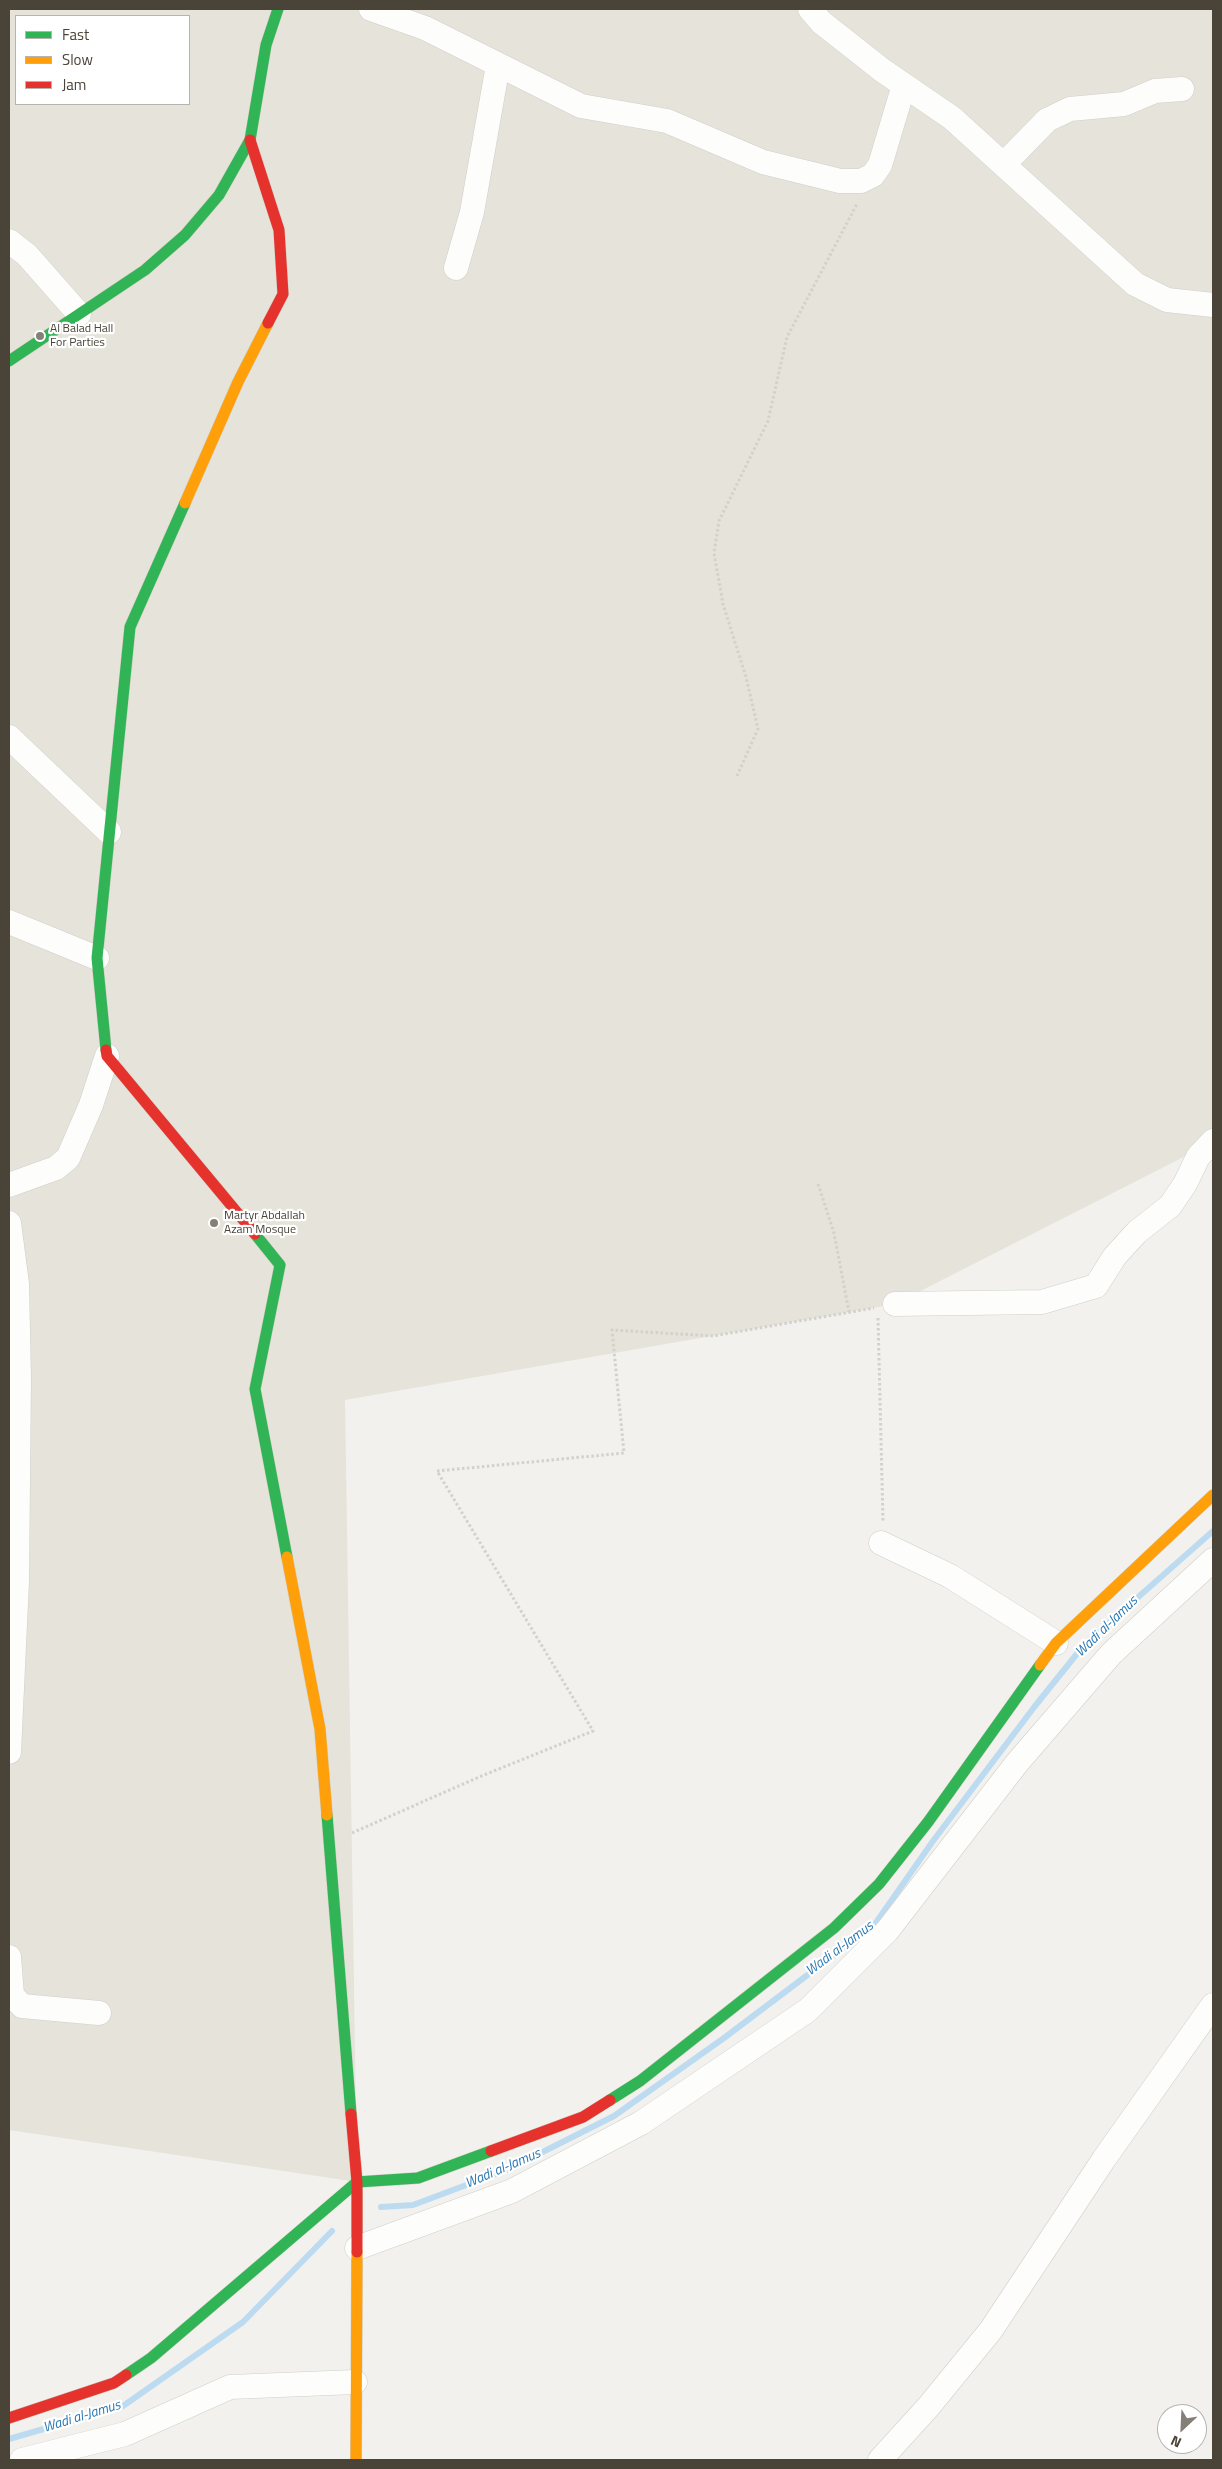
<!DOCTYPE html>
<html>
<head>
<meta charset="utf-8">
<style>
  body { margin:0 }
  #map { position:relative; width:1222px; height:2469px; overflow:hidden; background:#f2f1ed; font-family:"Titillium Web",sans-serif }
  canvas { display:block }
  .frame { position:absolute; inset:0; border:10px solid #4a4337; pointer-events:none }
  .legend { position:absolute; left:15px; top:15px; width:175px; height:90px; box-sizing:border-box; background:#fff; border:1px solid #b7b4af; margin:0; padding:6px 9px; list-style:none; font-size:15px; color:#4a4337 }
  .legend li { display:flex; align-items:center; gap:10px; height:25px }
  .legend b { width:25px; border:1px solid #b7b4af }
  .north { position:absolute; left:1157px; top:2404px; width:50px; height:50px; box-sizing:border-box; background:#fff; border:1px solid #b7b4af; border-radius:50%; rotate:205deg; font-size:14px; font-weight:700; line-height:20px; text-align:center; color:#4a4337 }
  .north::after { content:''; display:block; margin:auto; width:18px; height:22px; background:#858077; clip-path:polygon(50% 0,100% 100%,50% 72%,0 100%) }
</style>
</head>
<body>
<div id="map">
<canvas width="1222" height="2469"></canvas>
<div class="frame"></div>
<ul class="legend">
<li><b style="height:6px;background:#30b455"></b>Fast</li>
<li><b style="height:6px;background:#ff9f0a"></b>Slow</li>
<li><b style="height:6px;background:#e5322d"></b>Jam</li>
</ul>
<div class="north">N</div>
</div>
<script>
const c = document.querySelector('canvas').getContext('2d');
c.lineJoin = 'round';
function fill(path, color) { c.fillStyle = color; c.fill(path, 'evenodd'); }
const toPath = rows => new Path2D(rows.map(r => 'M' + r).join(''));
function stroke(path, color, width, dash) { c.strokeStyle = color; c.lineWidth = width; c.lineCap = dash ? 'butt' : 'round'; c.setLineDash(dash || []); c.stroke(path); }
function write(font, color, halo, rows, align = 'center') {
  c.font = font + ' "Titillium Web",sans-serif'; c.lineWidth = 4.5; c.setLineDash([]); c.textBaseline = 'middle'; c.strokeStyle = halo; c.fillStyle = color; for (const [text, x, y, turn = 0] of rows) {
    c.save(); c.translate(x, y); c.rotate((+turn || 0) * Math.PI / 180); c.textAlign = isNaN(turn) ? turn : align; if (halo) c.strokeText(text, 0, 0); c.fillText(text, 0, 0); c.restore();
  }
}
fill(toPath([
  [9,9,1213,9,1213,1142,895,1304,345,1400,357,2182,9,2130],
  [16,16,189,16,189,104,16,104]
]), '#e6e3da');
stroke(toPath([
  [381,2207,413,2205,509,2169,614,2116,724,2038,875,1924,933,1841,1035,1706,1084,1645,1213,1531],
  [9,2439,123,2406,243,2322,332,2231]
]), '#bcdbf1', 6);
const street = toPath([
  [371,9,425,28,581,106,667,121,763,162,840,181,861,181,873,175,880,165,904,85],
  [810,9,821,22,882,70,952,118,1135,284,1167,300,1213,305],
  [1004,164,1047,120,1070,109,1124,104,1155,91,1182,89],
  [9,241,27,255,79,314],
  [456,268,472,212,498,65],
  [9,737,109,832],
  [9,922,97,958],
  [9,1185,56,1168,68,1158,91,1105,107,1056],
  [9,1223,17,1284,19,1378,17,1582,9,1752],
  [895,1304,1042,1302,1096,1286,1115,1256,1137,1232,1170,1206,1185,1184,1198,1157,1213,1141],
  [881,1543,950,1576,1056,1643],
  [9,1957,12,1995,22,2006,99,2013],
  [357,2248,512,2191,641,2123,808,2010,887,1931,1017,1763,1111,1654,1213,1560],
  [22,2460,125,2434,230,2387,355,2382],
  [880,2460,929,2406,991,2330,1104,2159,1213,2005]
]);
const fast = toPath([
  [9,361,145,270,185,235,219,195,250,140,266,45,278,9],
  [106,1050,97,958,130,627,185,503],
  [255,1234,280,1265,255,1389,287,1557],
  [327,1815,351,2114],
  [610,2100,640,2081,834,1928,879,1884,928,1822,1040,1665],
  [126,2375,151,2358,357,2182,418,2178,491,2151]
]);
const slow = toPath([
  [185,503,238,382,268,323],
  [287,1557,320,1729,327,1815],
  [1040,1665,1056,1643,1213,1495],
  [356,2460,357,2252]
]);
const jam = toPath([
  [250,140,279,230,283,294,268,323],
  [106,1050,107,1056,255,1234],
  [351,2114,357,2182,357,2252],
  [491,2151,583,2117,610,2100],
  [9,2418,114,2383,126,2375]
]);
stroke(street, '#d0cfca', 25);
stroke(fast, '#d2cec3', 12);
stroke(slow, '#d2cec3', 12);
stroke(jam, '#d2cec3', 12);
stroke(toPath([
  [737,776,758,729,746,677,723,604,714,553,719,521,768,421,787,337,857,204],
  [818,1184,834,1233,849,1312],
  [878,1318,883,1521],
  [352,1833,479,1777,593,1731,437,1471,624,1453,612,1330,713,1336,874,1308]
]), '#d2d1cb', 3, [2.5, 2.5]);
stroke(street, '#fdfdfc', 24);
stroke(fast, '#30b455', 11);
stroke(slow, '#ff9f0a', 11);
stroke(jam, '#e5322d', 11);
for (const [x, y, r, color] of [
  [40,336,5,"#858077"],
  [214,1223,5,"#858077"]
]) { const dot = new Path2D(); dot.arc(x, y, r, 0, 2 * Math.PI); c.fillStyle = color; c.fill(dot); stroke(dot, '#fff', 2); }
write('12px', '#4a4337', '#fff', [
  ["Al Balad Hall",50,329],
  ["For Parties",50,343],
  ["Martyr Abdallah",224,1216],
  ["Azam Mosque",224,1230]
], 'left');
write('italic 14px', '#2a78b2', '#fff', [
  ["Wadi al-Jamus",1107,1627,-44],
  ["Wadi al-Jamus",840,1949,-37],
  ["Wadi al-Jamus",503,2169,-23],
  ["Wadi al-Jamus",82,2417,-17]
]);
</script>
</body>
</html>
